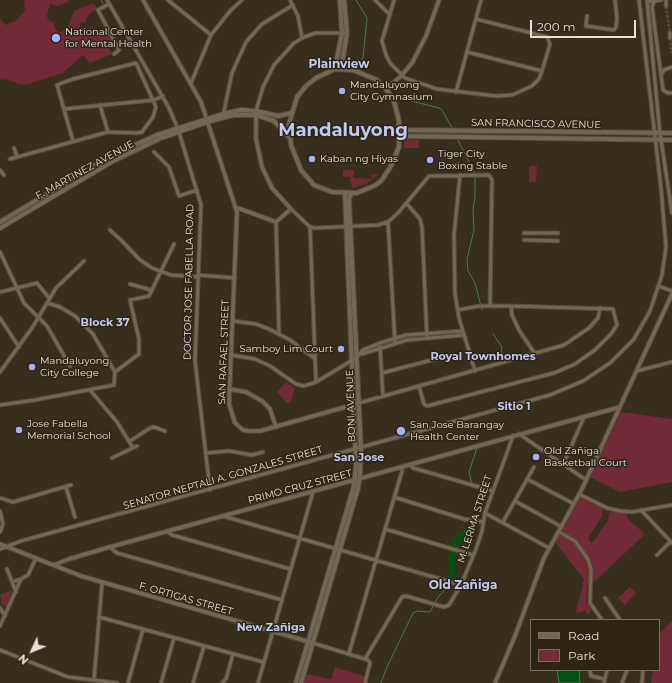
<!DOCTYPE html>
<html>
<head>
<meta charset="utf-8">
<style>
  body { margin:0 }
  #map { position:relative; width:672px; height:683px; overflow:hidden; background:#382e1d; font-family:Montserrat,sans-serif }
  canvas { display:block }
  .legend { position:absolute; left:530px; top:619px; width:130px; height:52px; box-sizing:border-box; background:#2e2413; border:1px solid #786f61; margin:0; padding:5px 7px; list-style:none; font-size:12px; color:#e6e0d5 }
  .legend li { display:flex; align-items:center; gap:8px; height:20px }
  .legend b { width:20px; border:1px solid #786f61 }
  .north { position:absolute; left:12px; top:631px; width:40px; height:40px; -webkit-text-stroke:3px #2e2413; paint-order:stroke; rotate:226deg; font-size:11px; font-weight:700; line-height:16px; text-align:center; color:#e6e0d5 }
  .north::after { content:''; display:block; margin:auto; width:14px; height:18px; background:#e6e0d5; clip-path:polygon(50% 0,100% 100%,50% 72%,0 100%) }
  .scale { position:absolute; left:530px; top:20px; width:106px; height:18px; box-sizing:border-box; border:2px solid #e6e0d5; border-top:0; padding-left:5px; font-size:12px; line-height:14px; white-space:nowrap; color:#e6e0d5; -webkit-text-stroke:3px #2e2413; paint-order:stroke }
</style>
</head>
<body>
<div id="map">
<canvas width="672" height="683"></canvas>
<ul class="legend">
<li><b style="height:5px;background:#736754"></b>Road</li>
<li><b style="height:11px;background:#712b36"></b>Park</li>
</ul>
<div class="north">N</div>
<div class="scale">200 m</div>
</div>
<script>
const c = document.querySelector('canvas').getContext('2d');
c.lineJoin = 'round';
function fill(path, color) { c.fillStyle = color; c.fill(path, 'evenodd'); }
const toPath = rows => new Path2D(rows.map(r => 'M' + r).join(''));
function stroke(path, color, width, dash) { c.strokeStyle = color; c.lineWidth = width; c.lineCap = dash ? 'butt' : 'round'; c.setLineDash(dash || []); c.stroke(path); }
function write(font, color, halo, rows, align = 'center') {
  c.font = font + ' Montserrat,sans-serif'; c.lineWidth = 3; c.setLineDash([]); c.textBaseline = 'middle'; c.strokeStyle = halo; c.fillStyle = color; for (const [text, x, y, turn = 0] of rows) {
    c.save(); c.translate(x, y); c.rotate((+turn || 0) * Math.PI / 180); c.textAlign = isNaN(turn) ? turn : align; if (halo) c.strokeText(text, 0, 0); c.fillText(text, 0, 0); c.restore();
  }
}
fill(toPath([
  [24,0,68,0,69,2,58,6,50,4,47,15,48,20,54,23,54,26,59,33,63,31,68,26,74,11,94,3,97,9,89,14,85,22,80,23,80,26,84,32,89,31,93,27,97,33,107,30,115,45,109,49,112,54,90,63,83,55,63,73,24,85,5,79,0,79,0,19,6,25,17,20,25,10],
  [404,139,419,140,419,148,404,148],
  [529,166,537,166,536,182,529,182],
  [343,170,354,170,353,178,372,179,372,174,379,174,366,184,352,188,350,177,343,177],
  [286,382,295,388,291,402,288,404,277,392],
  [621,412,672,419,672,482,620,492,590,477],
  [582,498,590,502,598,501,603,505,602,516,588,538,591,543,594,541,608,520,609,513,613,512,628,513,627,518,645,534,595,581,588,580,586,602,591,609,589,615,585,610,579,613,576,612,584,579,555,542,566,525,577,499],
  [630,587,636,593,625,605,618,598],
  [12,590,6,607,2,605,0,595],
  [672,621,672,683,651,683,653,670,659,670,659,634],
  [335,667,366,677,364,683,303,683,305,674,331,679]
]), '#712b36');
const water = toPath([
  [557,670,579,670,580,683,559,683,557,670]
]);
fill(water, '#025114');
stroke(water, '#467c4e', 1);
stroke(toPath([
  [101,0,103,4],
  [356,0,367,18,363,58,358,65],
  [396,97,439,108,442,110,452,128],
  [458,140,475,174],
  [475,177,475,197,473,209,474,230,467,259,468,271,475,283,482,310],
  [493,334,502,347,501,356,498,361],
  [472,484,469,472,477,448],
  [474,526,474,515],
  [381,683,387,667,413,613,417,611,430,612,438,597,443,592,447,583]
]), '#467c4e', 1);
stroke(toPath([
  [450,577,453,575,451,560,457,540,474,526]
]), '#025114', 6);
stroke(toPath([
  [666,6,670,33],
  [670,38,672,53]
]), '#524939', 3, [3, 1.5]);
const minor = toPath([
  [107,0,169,108,178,129,201,205,195,361,210,490],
  [168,0,211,35],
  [290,0,298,16,302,38],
  [375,0,390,15],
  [394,0,382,41,386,55,390,63,405,78,437,89,496,96,512,95,532,86,539,79,542,71,550,44,547,37,476,19],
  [647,0,660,133,672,213],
  [655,0,652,7,663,90,668,93,672,93],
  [666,0,666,6],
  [647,2,661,0],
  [109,4,98,10,119,50,114,54],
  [587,16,586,26,614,30,616,27,617,19,615,0],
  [670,33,670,38],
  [467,52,542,71],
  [661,75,664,70,672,67],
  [191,83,211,35,231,10,242,0],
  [456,92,481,0],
  [100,105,108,132],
  [64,109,154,100,163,96],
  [256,111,263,87,274,65,294,43,302,38,315,33,347,33],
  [223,116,232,73,246,42,262,24,293,5],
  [14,148,17,156],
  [154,152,169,167,179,196,197,190],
  [10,159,108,132,137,133,142,132,153,117,156,107,136,63,73,79,57,85,73,141],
  [0,170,4,175],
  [460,175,454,235,455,293,459,318,475,371],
  [407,204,420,219,422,227,427,338],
  [291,209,310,227,315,228,378,225,388,222,398,213,429,176,489,175,492,180,490,306],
  [276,222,279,334],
  [388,222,395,343],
  [310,227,316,382],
  [110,230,122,241,139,259,152,268,171,275,198,277],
  [524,233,558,233],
  [524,240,558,241],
  [0,252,24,303,47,326,70,366],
  [198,275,235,278],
  [130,284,151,290],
  [658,286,672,291],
  [0,292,37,283,49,298],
  [511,306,512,315,519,330,535,354],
  [0,318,19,347],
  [233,321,256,324,269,329,290,340,314,358],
  [380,347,383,396],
  [362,354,407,340,464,335],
  [231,355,255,359,270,366,296,384,304,386,316,382,356,358,363,350,380,343,406,335,463,331],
  [637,371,672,362],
  [0,372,32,328,56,288,84,261],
  [115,372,139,354,139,339,130,300,149,296,174,244],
  [382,373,451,355],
  [419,386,424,404,427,406,554,373,575,364,595,350,611,334,617,325,613,309,511,306,479,306,458,310],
  [90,390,117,422,133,448],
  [359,403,564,345,589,328,598,318,600,308],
  [0,405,35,400,114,385,115,372,93,334,75,316,60,307,47,303],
  [519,434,586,480],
  [130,441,150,428,154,427,165,431],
  [205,453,229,451,252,455,263,452],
  [112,458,137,446],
  [410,464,413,468,493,491],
  [563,465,584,417],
  [527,479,574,504],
  [66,487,75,517],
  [579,494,607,508,620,511,632,512,672,505],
  [394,497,464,519,483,522],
  [0,498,13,502,71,485],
  [515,501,562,527],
  [641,510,672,543],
  [0,511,3,524,0,532],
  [485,513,549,548],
  [223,516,461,585],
  [503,522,534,467],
  [385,529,473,555],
  [167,531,172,535,290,569],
  [559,532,575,541,588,559,591,569,590,603,602,620],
  [110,547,117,553,282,600],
  [0,549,21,541,550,395,583,381,610,363,634,339,650,311,662,275,666,247,661,188,639,0],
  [657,555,670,542],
  [7,569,16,592],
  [12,582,21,579],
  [605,598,620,620],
  [0,608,5,616],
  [99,617,263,662],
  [0,626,21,579,28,575,36,558],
  [313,643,368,660,370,663,365,683],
  [0,650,68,677,117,683],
  [349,653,402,471,401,467],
  [365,659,402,597,406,596,444,607,449,605,461,585,476,549,482,531,485,513,513,436],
  [590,670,591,676,604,679],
  [94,680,102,583],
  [128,683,143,629],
  [161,683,174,638],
  [193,683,204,646],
  [222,683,226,679,233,654],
  [258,683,313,492],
  [604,683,607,670],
  [622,683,627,670],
  [642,683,643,670]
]);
const tertiary = toPath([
  [143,0,201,102,237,212,229,404,235,423,243,430,249,431,260,431,356,404],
  [386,89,401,76,412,63,426,36,439,0],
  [235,207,276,222,291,209,272,188,262,167,256,139,256,114],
  [229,389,246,392,262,401,270,409,276,427],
  [0,544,81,576,313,643],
  [54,565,69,559,110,547,620,407],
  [495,683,515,636,544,558,582,489,672,294]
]);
const secondary = toPath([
  [335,69,353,70,377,80,386,89,394,101,399,121,399,147,391,166,382,180,376,185,357,193,332,192,314,185,301,170,291,145,289,124,297,97,306,86,316,78,335,69],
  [335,69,342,33,340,0],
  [341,69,347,33,344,0],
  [400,127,405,130,672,133],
  [400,136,672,140],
  [0,222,111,156,157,135,223,114,241,110,256,111,278,116,291,113],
  [0,228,113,161,161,138,207,122,233,115,256,115,274,121,289,137],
  [296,683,354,486,356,466,345,193],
  [301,683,358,488,360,474,361,451,349,200,351,193]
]);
stroke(minor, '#534b3c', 5);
stroke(tertiary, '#534b3c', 5.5);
stroke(secondary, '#534b3c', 6);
stroke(minor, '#736754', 3);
stroke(tertiary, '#736754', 3.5);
stroke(secondary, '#736754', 4);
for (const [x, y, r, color] of [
  [56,38,5,"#a2b2fd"],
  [342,91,4,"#a2b2fd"],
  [312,159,4,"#a2b2fd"],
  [430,160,4,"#a2b2fd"],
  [341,349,4,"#a2b2fd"],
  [32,367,4,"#a2b2fd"],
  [19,430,4,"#a2b2fd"],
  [401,431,5,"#a2b2fd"],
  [536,457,4,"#a2b2fd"]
]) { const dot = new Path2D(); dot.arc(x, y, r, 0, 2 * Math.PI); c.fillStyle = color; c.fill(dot); stroke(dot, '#2e2413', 1.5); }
write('10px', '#e6e0d5', '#2e2413', [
  ["National Center",65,32],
  ["for Mental Health",65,44],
  ["Mandaluyong",350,85],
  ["City Gymnasium",350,97],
  ["Tiger City",438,154],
  ["Boxing Stable",438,166],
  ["Kaban ng Hiyas",320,159],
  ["Samboy Lim Court",333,349,"right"],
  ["Mandaluyong",40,361],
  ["City College",40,373],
  ["Jose Fabella",27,424],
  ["Memorial School",27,436],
  ["San Jose Barangay",410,425],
  ["Health Center",410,437],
  ["Old Zañiga",544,451],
  ["Basketball Court",544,463]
], 'left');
write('10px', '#e6e0d5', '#2e2413', [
  ["SAN FRANCISCO AVENUE",536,124,1],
  ["F. MARTINEZ AVENUE",85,170,-29],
  ["DOCTOR JOSE FABELLA ROAD",189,282,-89],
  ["SAN RAFAEL STREET",224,352,-88],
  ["BONI AVENUE",351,406,-92],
  ["SENATOR NEPTALI A. GONZALES STREET",223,478,-16],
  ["PRIMO CRUZ STREET",300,487,-15],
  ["M. LERMA STREET",475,519,-72],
  ["F. ORTIGAS STREET",186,599,16]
]);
write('bold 11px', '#bfc9f3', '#2e2413', [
  ["Block 37",105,323],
  ["Royal Townhomes",483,357],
  ["Sitio 1",514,407],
  ["San Jose",359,458],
  ["New Zañiga",271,628]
]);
write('bold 12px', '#bfc9f3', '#2e2413', [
  ["Plainview",339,64],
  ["Old Zañiga",463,585]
]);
write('bold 18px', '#bfc9f3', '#2e2413', [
  ["Mandaluyong",343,131]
]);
</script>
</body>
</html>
